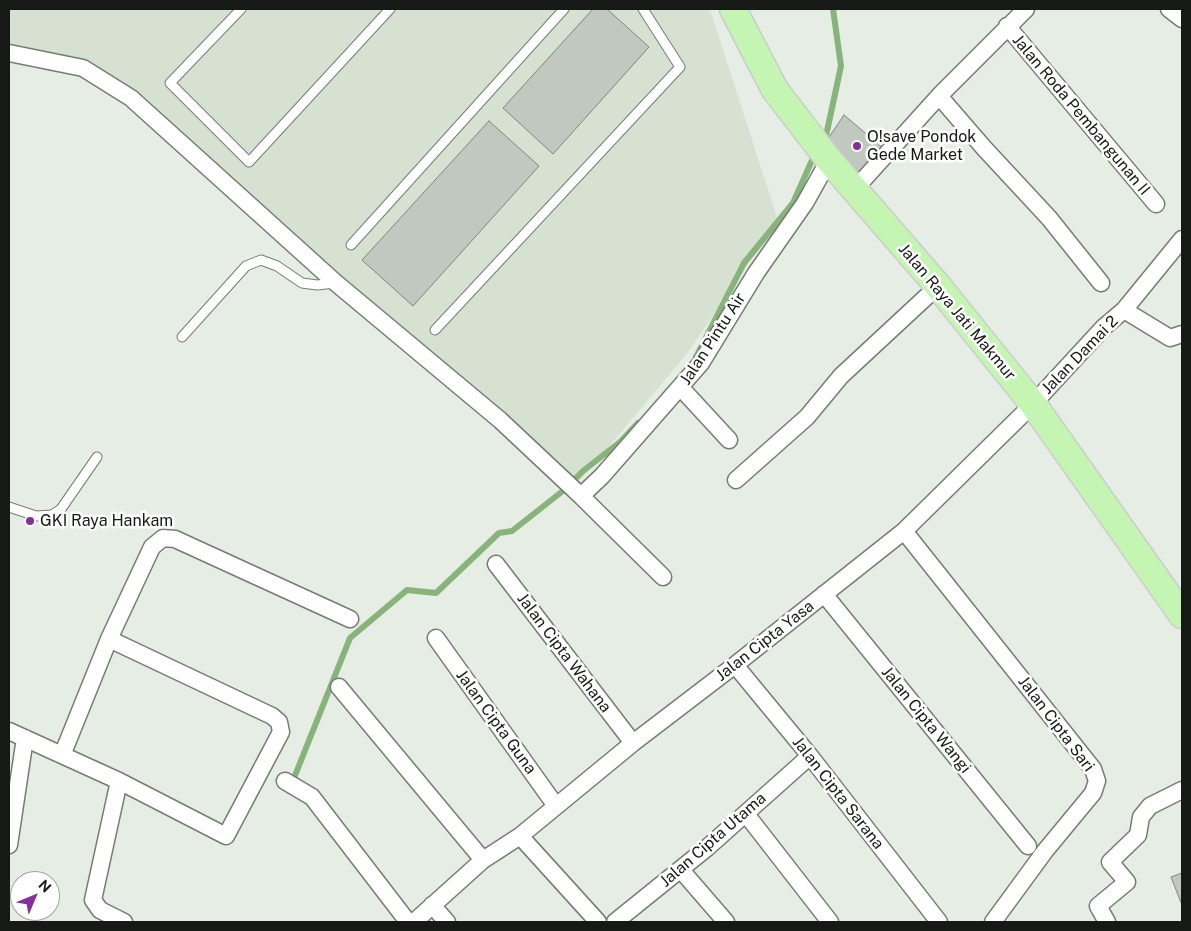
<!DOCTYPE html>
<html>
<head>
<meta charset="utf-8">
<style>
  body { margin:0 }
  #map { position:relative; width:1191px; height:931px; overflow:hidden; background:#e6ede4; font-family:"Public Sans",sans-serif }
  canvas { display:block }
  .frame { position:absolute; inset:0; border:10px solid #171916; pointer-events:none }
  .north { position:absolute; left:10px; top:871px; width:50px; height:50px; box-sizing:border-box; background:#fff; border:1px solid #a2a3a2; border-radius:50%; rotate:45deg; font-size:14px; font-weight:700; line-height:20px; text-align:center; color:#171916 }
  .north::after { content:''; display:block; margin:auto; width:18px; height:22px; background:#852e9c; clip-path:polygon(50% 0,100% 100%,50% 72%,0 100%) }
</style>
</head>
<body>
<div id="map">
<canvas width="1191" height="931"></canvas>
<div class="frame"></div>
<div class="north">N</div>
</div>
<script>
const c = document.querySelector('canvas').getContext('2d');
c.lineJoin = 'round';
function fill(path, color) { c.fillStyle = color; c.fill(path, 'evenodd'); }
const toPath = rows => new Path2D(rows.map(r => 'M' + r).join(''));
function stroke(path, color, width, dash) { c.strokeStyle = color; c.lineWidth = width; c.lineCap = dash ? 'butt' : 'round'; c.setLineDash(dash || []); c.stroke(path); }
function write(font, color, halo, rows, align = 'center') {
  c.font = font + ' "Public Sans",sans-serif'; c.lineWidth = 5; c.setLineDash([]); c.textBaseline = 'middle'; c.strokeStyle = halo; c.fillStyle = color; for (const [text, x, y, turn = 0] of rows) {
    c.save(); c.translate(x, y); c.rotate((+turn || 0) * Math.PI / 180); c.textAlign = isNaN(turn) ? turn : align; if (halo) c.strokeText(text, 0, 0); c.fillText(text, 0, 0); c.restore();
  }
}
fill(toPath([
  [9,9,710,9,778,221,686,355,573,489,143,96,9,46]
]), '#d6e1d2');
stroke(toPath([
  [826,136,841,66,833,9],
  [696,357,744,263,793,203,813,158],
  [294,778,350,638,407,590,436,593,499,533,512,531,564,490,583,471,620,442,638,423]
]), '#88b37b', 6);
const building = toPath([
  [593,9,607,9,649,47,553,154,503,108,593,9],
  [844,115,883,148,858,180,827,140,844,115],
  [489,121,539,166,413,306,362,260,489,121],
  [1182,873,1182,905,1171,877,1182,873]
]);
fill(building, '#c1c8bf');
stroke(building, '#7f857d', 1);
const service = toPath([
  [241,9,170,83,249,162,390,9],
  [351,245,564,9],
  [435,330,680,67,643,9],
  [182,337,246,266,261,260,277,266,302,283,317,285,335,283],
  [9,507,36,516,52,515,61,509,97,457]
]);
const minor = toPath([
  [1169,9,1182,19],
  [1007,26,1156,204],
  [9,53,83,68,131,98,336,283,500,420,581,496,602,476,701,363,756,273,805,203,829,160],
  [939,96,984,148,1049,218,1101,283],
  [854,190,939,96,1026,9],
  [1124,310,1182,239],
  [681,388,729,440],
  [736,480,807,417,841,376,938,286],
  [581,496,663,577],
  [904,531,1093,769,1097,781,1093,793,1045,851,993,922],
  [496,564,633,743],
  [824,594,1028,846],
  [436,638,556,806],
  [735,665,810,756,939,922],
  [339,687,483,860],
  [9,731,119,781,226,836,281,732,279,722,272,716,109,639],
  [63,753,109,639,152,547,163,538,175,539,350,619],
  [119,781,93,900,100,910,124,922],
  [285,781,312,797,408,922],
  [746,814,830,922],
  [520,836,598,922],
  [9,845,25,738],
  [681,870,726,922],
  [432,905,447,922],
  [414,922,483,860,520,836,633,743,735,665,904,531,1033,404,1104,327,1124,310,1170,338,1182,334],
  [615,922,708,847,810,756],
  [1107,922,1098,906,1127,882,1110,862,1138,835,1141,817,1150,806,1182,790]
]);
const primary = toPath([
  [733,9,775,90,829,160,938,286,1033,404,1182,615]
]);
stroke(service, '#767c74', 11);
stroke(minor, '#767c74', 19);
stroke(primary, '#ccc', 29);
stroke(service, '#fff', 9);
stroke(minor, '#fff', 16);
stroke(primary, '#c4f5b3', 26);
for (const [x, y, r, color] of [
  [857,146,5,"#852e9c"],
  [30,521,5,"#852e9c"]
]) { const dot = new Path2D(); dot.arc(x, y, r, 0, 2 * Math.PI); c.fillStyle = color; c.fill(dot); stroke(dot, '#fff', 2); }
write('16px', '#171916', '#fff', [
  ["Jalan Roda Pembangunan II",1081,115,50],
  ["Jalan Raya Jati Makmur",957,312,50],
  ["Jalan Pintu Air",713,339,-57],
  ["Jalan Damai 2",1080,355,-46],
  ["Jalan Cipta Yasa",765,641,-38],
  ["Jalan Cipta Wahana",564,653,53],
  ["Jalan Cipta Wangi",926,720,51],
  ["Jalan Cipta Guna",496,722,54],
  ["Jalan Cipta Sari",1056,724,53],
  ["Jalan Cipta Sarana",838,793,52],
  ["Jalan Cipta Utama",713,840,-41]
]);
write('16px', '#171916', '#fff', [
  ["O!save Pondok",867,137],
  ["Gede Market",867,155],
  ["GKI Raya Hankam",40,521]
], 'left');
</script>
</body>
</html>
